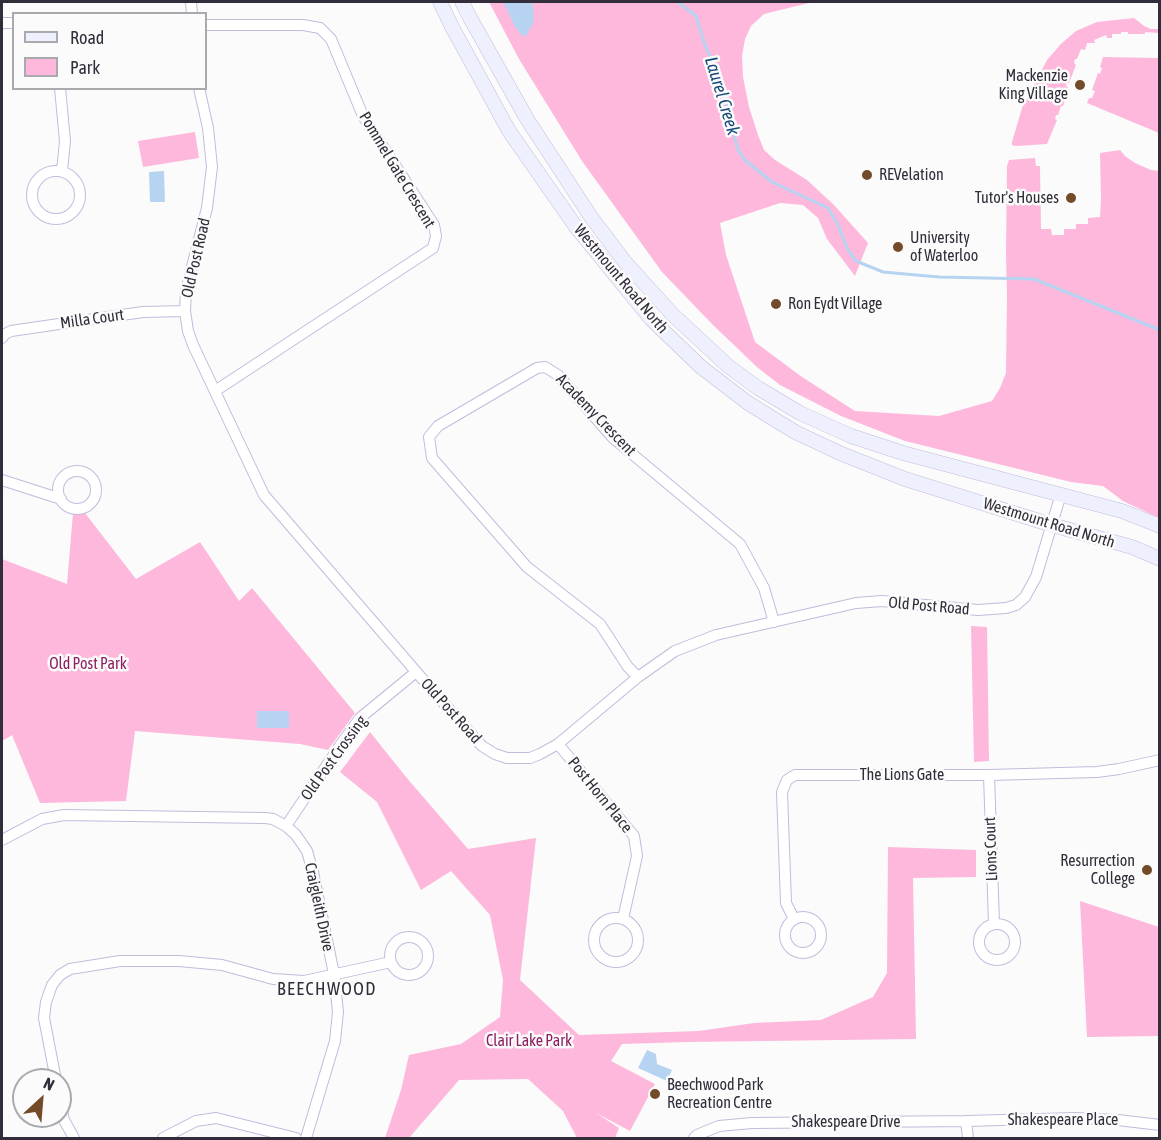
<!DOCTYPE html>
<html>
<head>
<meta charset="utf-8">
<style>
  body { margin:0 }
  #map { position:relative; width:1161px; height:1140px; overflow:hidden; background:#fbfbfb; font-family:"Asap Condensed",sans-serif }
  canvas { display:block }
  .frame { position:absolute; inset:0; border:3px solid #312d3a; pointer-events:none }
  .legend { position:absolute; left:12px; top:12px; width:195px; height:78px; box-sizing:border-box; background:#fbfbfb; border:2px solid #aaa9ae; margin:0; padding:8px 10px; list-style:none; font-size:18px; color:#312d3a }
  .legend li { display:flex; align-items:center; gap:12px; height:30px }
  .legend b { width:30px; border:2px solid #aaa9ae }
  .north { position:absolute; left:12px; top:1068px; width:60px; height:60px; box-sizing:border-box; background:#fbfbfb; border:2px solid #aaa9ae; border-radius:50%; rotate:26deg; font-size:16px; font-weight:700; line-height:24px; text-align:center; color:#312d3a }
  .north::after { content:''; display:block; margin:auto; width:21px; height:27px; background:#724b29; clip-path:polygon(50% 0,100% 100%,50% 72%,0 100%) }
</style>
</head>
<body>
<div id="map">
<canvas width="1161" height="1140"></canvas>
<div class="frame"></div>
<ul class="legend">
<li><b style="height:8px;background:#eef1fd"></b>Road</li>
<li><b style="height:16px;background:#fdb8db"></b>Park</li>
</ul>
<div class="north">N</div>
</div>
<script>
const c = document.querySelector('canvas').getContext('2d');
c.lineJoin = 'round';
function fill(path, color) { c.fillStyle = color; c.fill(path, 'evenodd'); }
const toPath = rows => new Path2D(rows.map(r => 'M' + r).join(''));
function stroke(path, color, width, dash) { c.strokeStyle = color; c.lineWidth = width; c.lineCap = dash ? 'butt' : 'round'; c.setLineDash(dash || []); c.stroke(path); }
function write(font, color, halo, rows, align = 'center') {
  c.font = font + ' "Asap Condensed",sans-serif'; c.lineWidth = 5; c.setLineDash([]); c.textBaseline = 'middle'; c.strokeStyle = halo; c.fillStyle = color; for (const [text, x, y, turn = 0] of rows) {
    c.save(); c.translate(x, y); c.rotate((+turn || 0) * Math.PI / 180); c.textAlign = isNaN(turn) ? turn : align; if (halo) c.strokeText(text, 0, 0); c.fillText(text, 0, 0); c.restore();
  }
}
fill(toPath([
  [489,2,813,2,764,14,751,26,745,39,742,56,743,77,749,107,758,135,764,150,775,160,807,180,834,205,868,243,855,276,827,239,818,218,803,205,780,203,720,223,726,255,755,342,802,377,855,411,939,416,992,401,1000,388,1006,373,1007,296,1006,254,1007,166,1009,160,1035,158,1036,166,1040,166,1041,229,1051,229,1052,235,1064,235,1064,229,1076,229,1076,224,1088,224,1088,218,1100,217,1101,199,1100,153,1120,150,1125,156,1135,163,1151,170,1159,171,1159,518,1123,501,1103,486,1071,482,905,441,841,416,780,385,758,368,713,325,662,272,582,161,519,59],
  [1134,18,1144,26,1151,29,1159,29,1159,33,1145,32,1145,34,1128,34,1128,32,1121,32,1121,34,1112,34,1112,38,1107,38,1106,35,1094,40,1095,43,1087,43,1085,50,1081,49,1077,59,1075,59,1074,63,1076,65,1069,83,1067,83,1066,86,1068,87,1065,96,1066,97,1063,106,1061,106,1058,115,1056,115,1055,119,1057,120,1047,144,1015,146,1012,145,1012,142,1022,108,1047,60,1061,44,1076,31,1097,22],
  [1103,57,1159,58,1159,133,1087,103,1089,98,1092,98,1095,91,1092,90,1098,73,1100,74,1102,68,1100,67],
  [195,132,199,158,143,167,138,141],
  [73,513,85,513,136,579,200,542,239,601,252,588,355,713,328,750,300,744,135,731,126,801,40,803,12,735,2,741,2,559,67,584],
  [971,626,987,627,989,761,974,762],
  [370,732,406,777,468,849,536,838,520,980,579,1035,699,1031,754,1023,821,1020,873,997,887,973,888,847,976,850,976,877,913,878,916,1039,688,1042,622,1044,611,1061,655,1084,630,1131,596,1113,619,1128,615,1138,577,1138,563,1111,528,1079,459,1080,409,1138,385,1138,401,1090,409,1055,461,1044,500,1017,503,980,490,915,451,871,421,890,377,802,340,772],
  [1080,901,1159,927,1159,1036,1087,1037]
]), '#fdb8db');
fill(toPath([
  [504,3,504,2,533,2,534,21,526,36,522,36,514,25],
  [164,171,165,202,150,202,149,172],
  [257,711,289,711,289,728,257,728],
  [647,1050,656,1054,657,1064,672,1070,667,1081,638,1068]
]), '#b6d3f1');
stroke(toPath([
  [678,2,696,16,704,42,723,89,738,150,746,161,772,182,828,208,837,223,848,250,856,261,883,272,939,277,1034,279,1160,330]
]), '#b6d3f1', 3);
const street = toPath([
  [191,2,192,14],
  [2,23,14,23],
  [206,25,303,25,320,28,331,39,363,116,434,225,436,236,433,248,215,391],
  [60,88,65,141,62,171],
  [199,88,208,128,212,167,207,208,186,290,185,311,188,331,193,345,264,495,425,682,482,746,495,754,507,758,530,758,540,754,558,744,638,677,675,651,716,635,856,603,882,601,978,610,1006,608,1016,605,1025,597,1036,577,1061,494],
  '32 195a24 24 0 1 1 48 0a24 24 0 1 1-48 0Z',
  [2,338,5,334,11,331,52,325,143,312,185,311],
  '58 490a19 19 0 1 1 38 0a19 19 0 1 1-38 0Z',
  [2,480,61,499],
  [638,677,628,667,600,624,527,567,432,458,429,437,438,426,537,368,545,367,558,375,613,438,740,544,764,588,774,622],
  [558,744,634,836,637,856,623,919],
  [989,775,994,924],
  [286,826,341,744,360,718,416,672],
  [2,840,42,819,64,815,265,818,273,819,286,826,296,835,307,851,313,872,334,974,338,1012,335,1041,306,1138],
  '785 935a18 18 0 1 1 36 0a18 18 0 1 1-36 0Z',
  '594 940a22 22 0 1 1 44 0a22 22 0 1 1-44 0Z',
  [794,919,786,903,782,792,787,780,795,775,989,775,1097,772,1119,769,1160,760],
  '979 942a18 18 0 1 1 36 0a18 18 0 1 1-36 0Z',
  '390 956a19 19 0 1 1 38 0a19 19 0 1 1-38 0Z',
  [56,1080,44,1018,46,1002,52,985,60,975,70,969,120,961,179,961,222,965,273,979,304,981,391,962],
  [60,1102,64,1120,74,1138],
  [966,1121,968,1138],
  [163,1138,196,1121,216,1118,296,1138],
  [694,1138,697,1135,719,1126,752,1123,966,1121,1075,1118,1118,1120,1160,1125]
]);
const secondary = toPath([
  [440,2,452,27,509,131,576,227,651,319,701,367,748,403,795,432,842,454,905,479,1052,525,1132,547,1160,559],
  [462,2,469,16,527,119,591,217,625,262,672,314,728,366,758,388,800,413,851,436,903,453,1122,511,1160,526]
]);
stroke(street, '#c4badc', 12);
stroke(secondary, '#c4badc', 15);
stroke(street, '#fff', 10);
stroke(secondary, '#eef1fd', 14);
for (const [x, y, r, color] of [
  [1080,85,6,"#724b29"],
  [867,175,6,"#724b29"],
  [1071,198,6,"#724b29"],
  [898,247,6,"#724b29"],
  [776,304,6,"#724b29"],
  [1147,870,6,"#724b29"],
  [655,1094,6,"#724b29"]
]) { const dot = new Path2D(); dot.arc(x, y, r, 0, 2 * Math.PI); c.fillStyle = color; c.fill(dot); stroke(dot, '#fbfbfb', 2); }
write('16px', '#312d3a', '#fbfbfb', [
  ["Mackenzie",1068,76,"right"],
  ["King Village",1068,94,"right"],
  ["REVelation",879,175],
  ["Tutor's Houses",1059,198,"right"],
  ["University",910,238],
  ["of Waterloo",910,256],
  ["Ron Eydt Village",788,304],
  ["Resurrection",1135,861,"right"],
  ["College",1135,879,"right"],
  ["Beechwood Park",667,1085],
  ["Recreation Centre",667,1103]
], 'left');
write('16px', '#312d3a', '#fbfbfb', [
  ["Pommel Gate Crescent",397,170,59],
  ["Old Post Road",196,258,-77],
  ["Westmount Road North",621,279,50],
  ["Milla Court",92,319,-8],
  ["Academy Crescent",596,415,46],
  ["Westmount Road North",1049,523,17],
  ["Old Post Road",929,606,5],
  ["Old Post Road",451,711,48],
  ["Old Post Crossing",334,758,-54],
  ["The Lions Gate",902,775],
  ["Post Horn Place",600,795,51],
  ["Lions Court",991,849,-92],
  ["Craigleith Drive",319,907,78],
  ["Shakespeare Place",1063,1120],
  ["Shakespeare Drive",846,1122]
]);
write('16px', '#8c1e63', '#fbfbfb', [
  ["Old Post Park",88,664],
  ["Clair Lake Park",529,1041]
]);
write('italic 18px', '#184b7a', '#fbfbfb', [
  ["Laurel Creek",722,96,73]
]);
c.letterSpacing = '1.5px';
write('18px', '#312d3a', '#fbfbfb', [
  ["BEECHWOOD",327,989]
]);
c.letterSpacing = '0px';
</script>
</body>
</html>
